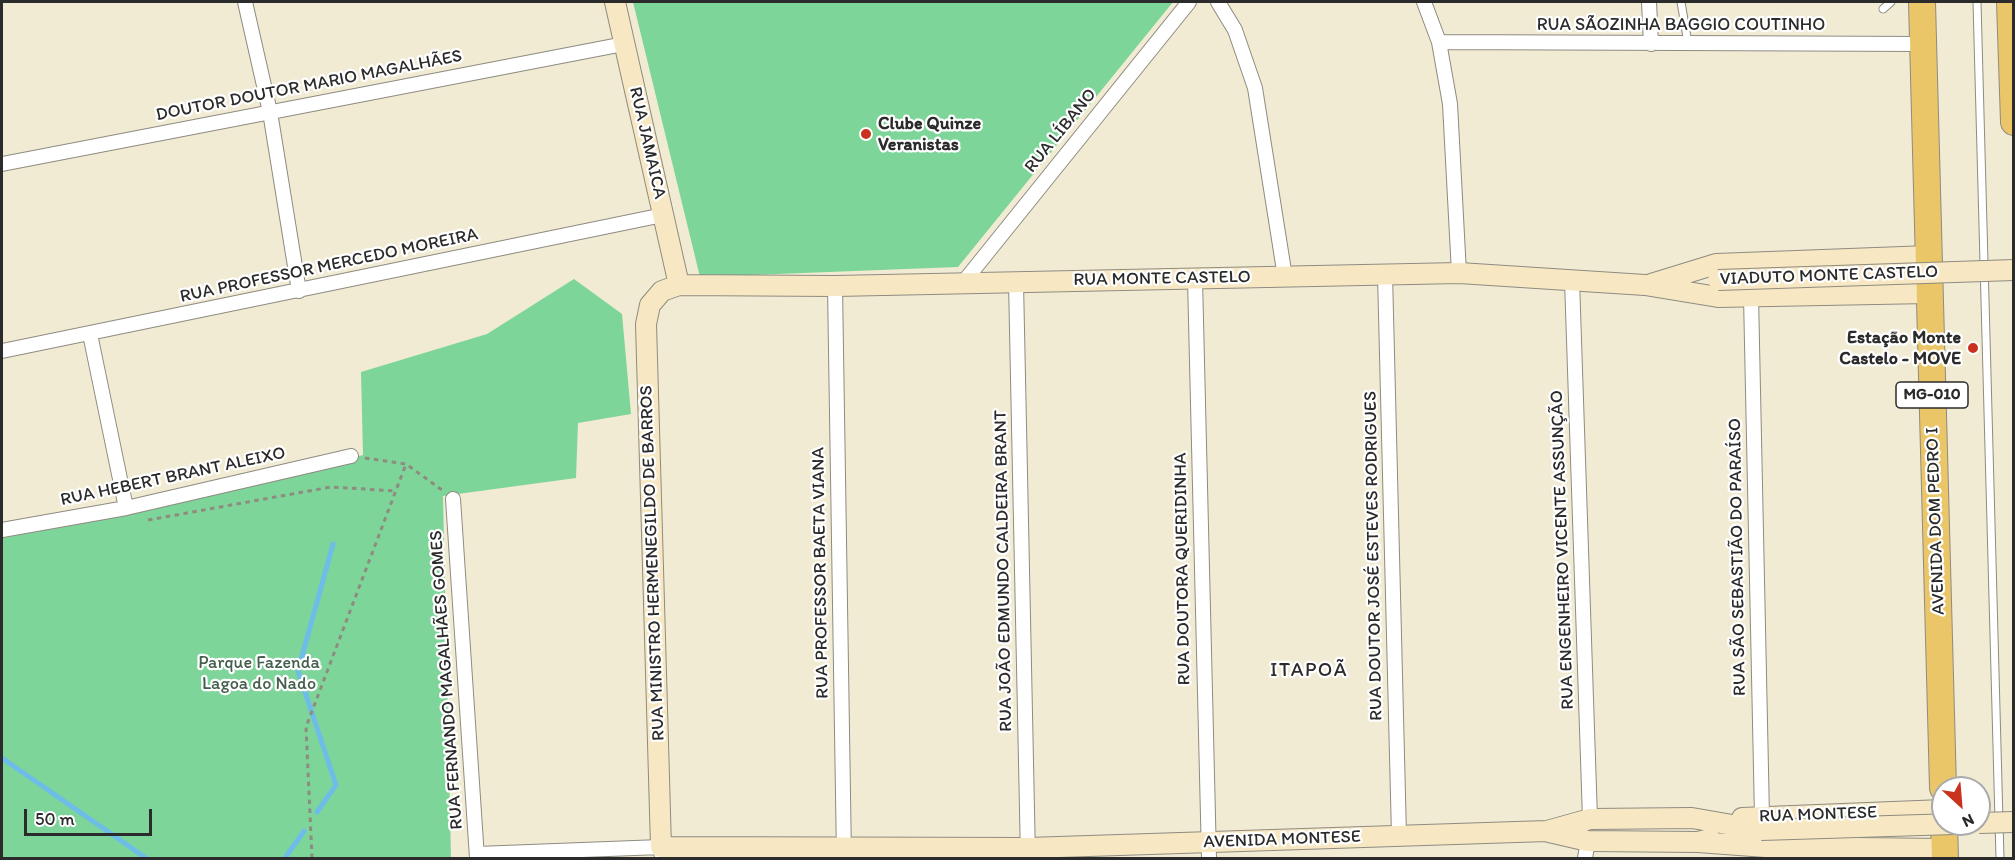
<!DOCTYPE html>
<html>
<head>
<meta charset="utf-8">
<style>
  body { margin:0 }
  #map { position:relative; width:2015px; height:860px; overflow:hidden; background:#f2ebd4; font-family:Itim,sans-serif }
  canvas { display:block }
  .frame { position:absolute; inset:0; border:3px solid #2b2b2b; pointer-events:none }
  .north { position:absolute; left:1931px; top:776px; width:60px; height:60px; box-sizing:border-box; background:#fff; border:2px solid #aaa; border-radius:50%; rotate:154deg; font-size:16px; font-weight:700; line-height:24px; text-align:center; color:#2b2b2b }
  .north::after { content:''; display:block; margin:auto; width:21px; height:27px; background:#c8321e; clip-path:polygon(50% 0,100% 100%,50% 72%,0 100%) }
  .scale { position:absolute; left:24px; top:809px; width:128px; height:27px; box-sizing:border-box; border:3px solid #2b2b2b; border-top:0; padding-left:8px; font-size:18px; line-height:21px; white-space:nowrap; color:#2b2b2b; -webkit-text-stroke:4px #fff; paint-order:stroke }
</style>
</head>
<body>
<div id="map">
<canvas width="2015" height="860"></canvas>
<div class="frame"></div>
<div class="north">N</div>
<div class="scale">50 m</div>
</div>
<script>
const c = document.querySelector('canvas').getContext('2d');
c.lineJoin = 'round';
function fill(path, color) { c.fillStyle = color; c.fill(path, 'evenodd'); }
const toPath = rows => new Path2D(rows.map(r => 'M' + r).join(''));
function stroke(path, color, width, dash) { c.strokeStyle = color; c.lineWidth = width; c.lineCap = dash ? 'butt' : 'round'; c.setLineDash(dash || []); c.stroke(path); }
function write(font, color, halo, rows, align = 'center') {
  c.font = font + ' Itim,sans-serif'; c.lineWidth = 4.5; c.setLineDash([]); c.textBaseline = 'middle'; c.strokeStyle = halo; c.fillStyle = color; for (const [text, x, y, turn = 0] of rows) {
    c.save(); c.translate(x, y); c.rotate((+turn || 0) * Math.PI / 180); c.textAlign = isNaN(turn) ? turn : align; if (halo) c.strokeText(text, 0, 0); c.fillText(text, 0, 0); c.restore();
  }
}
fill(toPath([
  [633,2,1173,2,958,267,700,277],
  [574,279,622,314,631,414,578,423,576,478,443,496,451,858,2,858,2,538,127,514,363,455,361,372,487,334]
]), '#7ed599');
stroke(toPath([
  [2,758,146,858],
  [317,812,336,785,298,671,333,544],
  [285,858,304,831]
]), '#6dbde8', 5);
const lane = toPath([
  [1681,2,1688,43],
  [1977,2,2000,858],
  [1883,9,1891,2]
]);
const street = toPath([
  [245,2,270,112,299,291],
  [1218,2,1235,30,1255,88,1285,277],
  [1424,2,1439,42,1450,104,1459,273],
  [1649,2,1651,44],
  [1439,42,1922,44],
  [2,164,624,44],
  [1385,274,1399,836],
  [1195,279,1209,858],
  [1572,280,1590,819],
  [1016,282,1028,858],
  [962,284,1189,2],
  [835,286,844,858],
  [1751,296,1762,817],
  [90,334,126,508],
  [2,351,663,215],
  [453,499,477,858],
  [2,530,126,508,351,456],
  [477,854,661,847,662,858],
  [1585,858,1588,841]
]);
const secondary = toPath([
  [615,2,679,285],
  [1651,284,1716,264,1929,256],
  [1742,818,1943,810],
  [1761,830,1692,818,1590,819,1547,831,1028,848,661,847,646,324,650,305,662,291,679,285,835,286,1459,273,1645,285,1718,297,1929,293],
  [1549,832,1588,841,1698,842,1710,839],
  [1698,842,1766,847,1944,849]
]);
const highway = toPath([
  [1922,2,1943,788],
  [2010,2,2014,122],
  [1944,824,1945,858]
]);
stroke(lane, '#8e8b80', 9);
stroke(street, '#8e8b80', 16);
stroke(secondary, '#8e8b80', 22);
stroke(highway, '#8e8b80', 28);
stroke(toPath([
  [365,458,406,464,442,490],
  [148,520,331,487,396,491],
  [312,858,306,727,406,464]
]), '#8e8b80', 3, [4.5, 4.5]);
stroke(lane, '#fff', 7);
stroke(street, '#fff', 14);
stroke(secondary, '#f7e8c3', 20);
stroke(highway, '#eac669', 26);
const secondaryBridge = toPath([
  [1718,280,2014,270],
  [1979,823,2014,822],
  [1761,830,1954,824]
]);
stroke(secondaryBridge, '#8e8b80', 22, []);
stroke(secondaryBridge, '#f7e8c3', 20);
for (const [x, y, r, color] of [
  [866,134,6,"#c8321e"],
  [1973,348,6,"#c8321e"]
]) { const dot = new Path2D(); dot.arc(x, y, r, 0, 2 * Math.PI); c.fillStyle = color; c.fill(dot); stroke(dot, '#fff', 2); }
for (const [x, y, w] of [
  [1932,395,72]
]) { const box = new Path2D(); box.roundRect(x - w / 2, y - 13, w, 26, 4.5); c.fillStyle = '#fff'; c.fill(box); stroke(box, '#2b2b2b', 1.5); }
write('bold 16px', '#2b2b2b', null, [
  ["MG-010",1932,395]
]);
write('18px', '#2b2b2b', '#fff', [
  ["RUA SÃOZINHA BAGGIO COUTINHO",1681,25],
  ["DOUTOR DOUTOR MARIO MAGALHÃES",309,86,-11],
  ["RUA LÍBANO",1061,131,-51],
  ["RUA JAMAICA",647,143,77],
  ["RUA PROFESSOR MERCEDO MOREIRA",329,266,-12],
  ["VIADUTO MONTE CASTELO",1829,276,-2],
  ["RUA MONTE CASTELO",1162,279,-1],
  ["RUA HEBERT BRANT ALEIXO",173,477,-12],
  ["AVENIDA DOM PEDRO I",1936,521,-92],
  ["RUA ENGENHEIRO VICENTE ASSUNÇÃO",1563,550,-92],
  ["RUA DOUTOR JOSÉ ESTEVES RODRIGUES",1374,556,-91],
  ["RUA SÃO SEBASTIÃO DO PARAÍSO",1738,557,-91],
  ["RUA MINISTRO HERMENEGILDO DE BARROS",653,563,-92],
  ["RUA DOUTORA QUERIDINHA",1183,569,-91],
  ["RUA JOÃO EDMUNDO CALDEIRA BRANT",1004,571,-91],
  ["RUA PROFESSOR BAETA VIANA",821,573,-91],
  ["RUA FERNANDO MAGALHÃES GOMES",447,680,-94],
  ["RUA MONTESE",1818,815,-2],
  ["AVENIDA MONTESE",1282,840,-2]
]);
write('bold 18px', '#2b2b2b', '#fff', [
  ["Clube Quinze",878,124],
  ["Veranistas",878,145],
  ["Estação Monte",1961,338,"right"],
  ["Castelo - MOVE",1961,359,"right"]
], 'left');
write('18px', '#445e4c', '#fff', [
  ["Parque Fazenda",259,663],
  ["Lagoa do Nado",259,684]
]);
c.letterSpacing = '1.5px';
write('20px', '#2b2b2b', '#fff', [
  ["ITAPOÃ",1309,671]
]);
c.letterSpacing = '0px';
</script>
</body>
</html>
